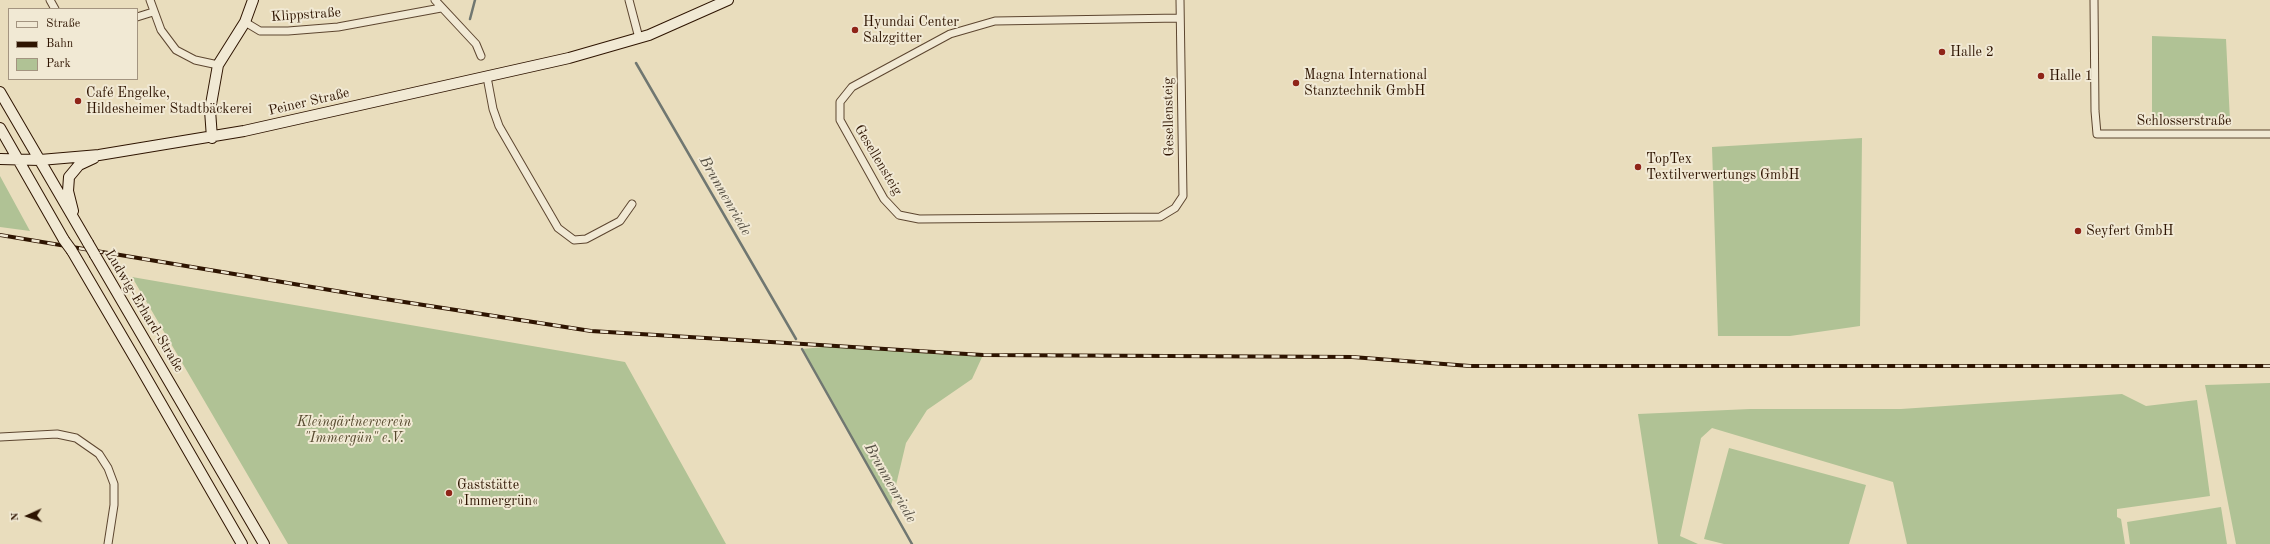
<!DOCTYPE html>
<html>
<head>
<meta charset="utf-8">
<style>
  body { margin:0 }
  #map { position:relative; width:2270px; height:544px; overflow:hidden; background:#e9ddbd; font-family:"Old Standard TT",serif }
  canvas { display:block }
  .legend { position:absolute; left:8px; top:8px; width:130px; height:72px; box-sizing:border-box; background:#f1e9d4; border:1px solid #a39480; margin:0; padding:5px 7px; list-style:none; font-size:12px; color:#2e1401 }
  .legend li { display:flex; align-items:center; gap:8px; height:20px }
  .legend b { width:20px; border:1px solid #a39480 }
  .north { position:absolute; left:8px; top:496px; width:40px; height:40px; -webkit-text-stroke:3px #f1e9d4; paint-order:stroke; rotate:267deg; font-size:11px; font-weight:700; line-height:16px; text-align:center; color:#2e1401 }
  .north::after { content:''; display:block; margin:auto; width:14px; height:18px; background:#2e1401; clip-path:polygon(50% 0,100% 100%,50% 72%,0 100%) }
</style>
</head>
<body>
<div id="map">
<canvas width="2270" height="544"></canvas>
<ul class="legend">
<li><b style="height:5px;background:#f1e9d4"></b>Straße</li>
<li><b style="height:5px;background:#2e1401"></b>Bahn</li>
<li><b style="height:11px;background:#b0c295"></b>Park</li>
</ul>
<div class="north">N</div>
</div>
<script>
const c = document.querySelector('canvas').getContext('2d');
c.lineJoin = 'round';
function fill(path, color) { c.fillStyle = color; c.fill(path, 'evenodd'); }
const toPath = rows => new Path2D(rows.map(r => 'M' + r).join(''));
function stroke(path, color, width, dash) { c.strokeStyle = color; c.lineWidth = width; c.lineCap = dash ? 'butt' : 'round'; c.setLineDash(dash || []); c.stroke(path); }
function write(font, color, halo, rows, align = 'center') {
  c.font = font + ' "Old Standard TT",serif'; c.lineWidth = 4; c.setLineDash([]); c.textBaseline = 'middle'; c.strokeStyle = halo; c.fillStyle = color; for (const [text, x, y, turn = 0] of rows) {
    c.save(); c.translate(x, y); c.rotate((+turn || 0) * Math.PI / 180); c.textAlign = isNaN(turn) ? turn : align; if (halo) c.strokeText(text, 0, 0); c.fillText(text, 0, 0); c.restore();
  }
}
fill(toPath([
  [2152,36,2226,39,2230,121,2152,122],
  [1862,138,1860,326,1790,336,1718,336,1712,147],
  [0,176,30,231,0,227],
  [132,277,625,362,726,544,288,544],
  [834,346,983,355,972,379,927,410,906,443,891,506,802,349],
  [2270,383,2270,544,2236,544,2205,385],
  [2122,394,2146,406,2197,400,2210,496,2117,509,2117,517,2121,519,2125,544,1907,544,1893,482,1712,428,1701,438,1680,536,1698,544,1658,544,1638,414,1750,409,1901,409],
  [1729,448,1866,485,1849,544,1724,544,1704,539],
  [2221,507,2227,544,2130,544,2127,522]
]), '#b0c295');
stroke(toPath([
  [470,19,475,0],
  [636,63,796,339],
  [802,349,912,544]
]), '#707771', 2.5);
const street = toPath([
  [50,0,55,9],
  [150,0,161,30,176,50,195,60,218,65],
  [435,0,476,44,481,56],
  [629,0,639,38],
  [1180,0,1183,196,1175,208,1160,217,919,219,899,215,884,199,840,120,840,102,852,87,950,34,995,21,1180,18],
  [2094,0,2095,111,2097,134,2270,134],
  [137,17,153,12],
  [245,22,260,31,288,31,338,27,441,8],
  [487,77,493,109,499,126,558,228,574,240,586,239,620,221,632,204],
  [0,437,57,434,76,438,99,454,108,468,114,484,114,505,108,544]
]);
const secondary = toPath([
  [0,92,88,243],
  [0,128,64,240],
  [212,138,210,110,218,65,245,22,253,0],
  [0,159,40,160,99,155,244,131,569,58,649,35,728,0],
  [73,211,68,191,69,177,79,165,94,158],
  [72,251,140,367,242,544],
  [95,255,264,544]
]);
stroke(street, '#5d4630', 9);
stroke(secondary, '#2e1401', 12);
stroke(street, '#f1e9d4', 7);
stroke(secondary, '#f1e9d4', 10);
const rail = toPath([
  [0,235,372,297,591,331,983,355,1352,357,1470,366,2270,366]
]);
stroke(rail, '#2e1401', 4);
stroke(rail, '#f1e9d4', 2.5, [8]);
const secondaryBridge = toPath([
  [64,240,72,251],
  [88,243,95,255]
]);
stroke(secondaryBridge, '#2e1401', 12, []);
stroke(secondaryBridge, '#f1e9d4', 10);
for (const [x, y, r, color] of [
  [855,30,4,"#8f2418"],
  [1942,52,4,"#8f2418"],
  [2041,76,4,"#8f2418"],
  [1296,83,4,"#8f2418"],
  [78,101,4,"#8f2418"],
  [1638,167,4,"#8f2418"],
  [2078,231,4,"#8f2418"],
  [449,493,4,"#8f2418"]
]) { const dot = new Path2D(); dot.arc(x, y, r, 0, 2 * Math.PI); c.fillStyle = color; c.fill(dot); stroke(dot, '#f1e9d4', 1.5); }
write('14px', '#2e1401', '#f1e9d4', [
  ["Klippstraße",306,15,-4],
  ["Peiner Straße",309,102,-13],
  ["Gesellensteig",1169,117,-91],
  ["Schlosserstraße",2184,121],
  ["Gesellensteig",878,160,59],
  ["Ludwig-Erhard-Straße",144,311,59]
]);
write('14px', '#2e1401', '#f1e9d4', [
  ["Hyundai Center",863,22],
  ["Salzgitter",863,38],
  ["Halle 2",1950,52],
  ["Magna International",1304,75],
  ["Stanztechnik GmbH",1304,91],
  ["Halle 1",2049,76],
  ["Café Engelke,",86,93],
  ["Hildesheimer Stadtbäckerei",86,109],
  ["TopTex",1646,159],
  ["Textilverwertungs GmbH",1646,175],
  ["Seyfert GmbH",2086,231],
  ["Gaststätte",457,485],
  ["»Immergrün«",457,501]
], 'left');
write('italic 14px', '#55482d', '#f1e9d4', [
  ["Kleingärtnerverein",354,422],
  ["\"Immergün\" e.V.",354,438]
]);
write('italic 15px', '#544e42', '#f1e9d4', [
  ["Brunnenriede",725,196,60],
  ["Brunnenriede",890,483,60]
]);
</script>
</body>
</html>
